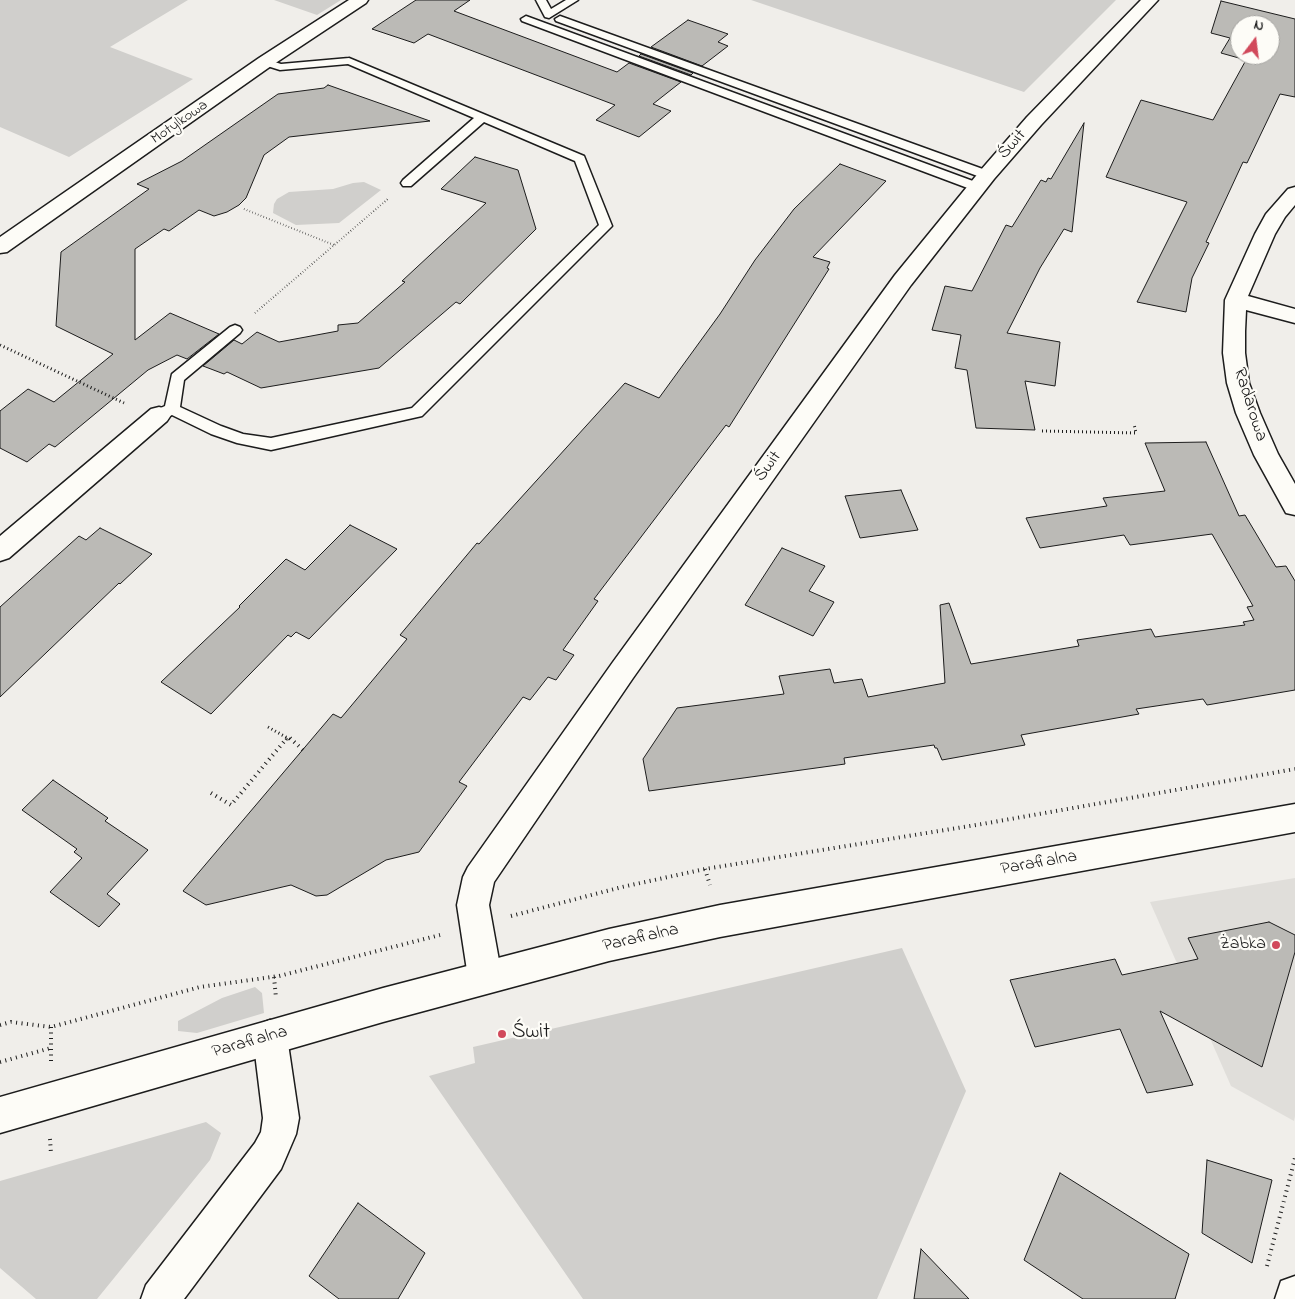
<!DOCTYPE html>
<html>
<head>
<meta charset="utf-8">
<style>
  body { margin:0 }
  #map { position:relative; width:1295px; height:1299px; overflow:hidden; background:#f0eeea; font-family:"Indie Flower",sans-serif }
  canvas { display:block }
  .north { position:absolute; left:1230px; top:15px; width:50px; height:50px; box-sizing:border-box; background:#fdfcf7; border:1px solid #a3a29f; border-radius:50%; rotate:15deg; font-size:14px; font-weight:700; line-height:20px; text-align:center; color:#1c1c1c }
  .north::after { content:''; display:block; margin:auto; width:18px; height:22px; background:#d1495b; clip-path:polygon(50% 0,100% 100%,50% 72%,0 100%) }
</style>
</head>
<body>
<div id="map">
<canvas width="1295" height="1299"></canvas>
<div class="north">N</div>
</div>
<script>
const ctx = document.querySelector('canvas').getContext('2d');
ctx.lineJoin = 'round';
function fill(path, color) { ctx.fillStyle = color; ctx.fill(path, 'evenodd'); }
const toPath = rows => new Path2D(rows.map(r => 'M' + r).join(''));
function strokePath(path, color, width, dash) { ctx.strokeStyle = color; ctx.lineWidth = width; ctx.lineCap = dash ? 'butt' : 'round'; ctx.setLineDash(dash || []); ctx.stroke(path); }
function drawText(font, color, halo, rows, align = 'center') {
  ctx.font = font + ' "Indie Flower",sans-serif'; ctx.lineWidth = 4.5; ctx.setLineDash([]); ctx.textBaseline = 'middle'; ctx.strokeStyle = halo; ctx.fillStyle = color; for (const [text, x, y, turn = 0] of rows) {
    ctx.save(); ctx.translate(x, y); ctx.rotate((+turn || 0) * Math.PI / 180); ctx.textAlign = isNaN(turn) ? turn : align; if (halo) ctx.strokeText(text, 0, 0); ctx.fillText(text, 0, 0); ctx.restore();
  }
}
fill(toPath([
  [1295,878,1295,1116,1294,1121,1231,1086,1150,902]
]), '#e0deda');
fill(toPath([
  [0,0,188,0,110,47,193,79,69,157,0,127],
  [274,0,341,0,317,15],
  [751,0,1116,0,1024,92],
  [364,182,381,190,339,223,296,225,273,213,274,204,277,199,289,192,333,189,353,183],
  [902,948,966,1091,877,1299,583,1299,429,1076,475,1063,473,1047],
  [255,987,262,993,264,1013,197,1033,178,1031,178,1021,222,998],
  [206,1122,221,1133,210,1160,97,1299,36,1299,0,1268,0,1181]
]), '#d0cfcc');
const building = toPath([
  [416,0,470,0,454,11,617,72,629,63,681,82,653,104,671,111,639,137,596,120,615,105,428,34,414,43,372,29,416,0],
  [1221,1,1295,19,1295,97,1280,94,1247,163,1243,162,1206,242,1209,243,1192,278,1186,312,1137,302,1187,202,1106,177,1141,100,1213,120,1246,60,1221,53,1230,38,1211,33,1221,1],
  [1240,25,1270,25,1270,55,1240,55,1240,25],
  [688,20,728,34,718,42,728,46,702,66,651,47,688,20],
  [641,54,693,73,691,75,639,56,641,54],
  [328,85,430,121,289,137,264,155,246,198,239,205,227,212,214,216,199,210,169,231,164,229,135,249,135,340,170,313,219,334,187,359,177,355,148,370,55,447,49,444,27,462,0,448,0,411,28,389,54,402,113,354,56,326,61,252,149,189,137,184,182,161,278,94,324,88,328,85],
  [1084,123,1072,232,1064,229,1040,268,1007,333,1060,342,1055,386,1025,381,1035,430,976,428,967,370,955,368,961,335,932,330,945,286,972,291,1006,225,1012,227,1041,180,1046,182,1048,178,1051,179,1084,123],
  [475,157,518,170,536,229,460,304,456,302,379,368,261,388,227,372,224,374,203,366,234,340,242,344,257,332,279,342,338,331,338,325,358,323,405,282,402,281,486,203,441,189,475,157],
  [840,164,886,181,813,257,830,262,827,268,829,269,729,427,726,425,594,599,598,601,563,650,574,655,556,680,548,677,530,700,523,697,459,782,467,786,419,852,386,860,327,895,316,896,291,885,206,905,183,891,333,714,341,718,407,639,400,635,477,543,479,544,625,383,659,398,720,314,755,260,794,209,840,164],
  [1206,442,1239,516,1245,515,1276,567,1286,566,1295,581,1295,690,1207,705,1203,699,1136,709,1139,714,1021,735,1025,745,942,760,937,748,935,748,934,745,844,758,845,764,649,791,643,759,677,708,784,694,779,676,830,669,834,683,862,679,868,697,945,683,940,605,949,603,971,664,1079,646,1077,640,1151,629,1155,637,1245,625,1243,622,1254,620,1247,607,1253,606,1212,534,1130,545,1124,535,1040,548,1026,518,1107,506,1103,498,1165,491,1145,443,1206,442],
  [901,490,918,530,860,538,845,496,901,490],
  [350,525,397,549,309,639,296,632,291,637,288,635,211,714,161,682,240,607,239,606,286,559,305,570,350,525],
  [100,528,152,554,120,584,119,583,0,697,0,607,79,536,86,540,100,528],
  [782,548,825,566,809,591,834,602,813,636,745,605,782,548],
  [53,780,108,818,105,821,148,850,107,894,120,904,99,927,50,892,82,858,74,852,77,849,22,810,53,780],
  [1269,922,1295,935,1295,952,1262,1067,1160,1011,1193,1085,1147,1093,1120,1029,1035,1047,1010,980,1115,959,1122,975,1198,959,1188,938,1269,922],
  [1207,1160,1272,1180,1252,1263,1202,1233,1207,1160],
  [1060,1173,1189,1254,1175,1299,1083,1299,1024,1260,1060,1173],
  [358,1203,425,1253,398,1299,339,1299,309,1276,358,1203],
  [921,1249,969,1299,914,1299,921,1249]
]);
fill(building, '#bbbab6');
strokePath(building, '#1c1c1c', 1);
const service = toPath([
  [536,0,546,0,551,9,566,0,578,0,549,18,545,17,536,0],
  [526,16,981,184,983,187,977,191,973,190,522,21,521,19,526,16],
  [560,16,991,172,993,175,991,178,983,178,556,21,555,19,560,16],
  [349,58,584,156,612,226,422,416,271,450,237,443,211,434,172,415,159,420,154,419,152,415,154,411,165,406,172,374,230,327,235,325,240,327,242,330,240,333,184,380,180,407,221,426,243,434,271,438,412,408,599,225,575,161,484,122,411,186,403,186,401,183,403,180,474,118,348,64,280,70,261,64,259,62,265,59,281,64,349,58]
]);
const minor = toPath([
  [349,0,368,0,366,3,271,66,7,252,0,253,0,237,259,58,349,0],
  [1141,0,1158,0,1041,125,994,179,911,285,633,678,494,882,489,905,502,977,497,989,485,993,473,989,468,977,457,905,463,877,468,867,613,662,895,275,980,171,1027,117,1141,0],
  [1295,187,1295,205,1285,217,1275,234,1248,296,1295,309,1295,323,1246,310,1245,331,1245,353,1249,383,1260,413,1278,454,1295,484,1295,515,1286,513,1254,455,1236,413,1227,383,1223,353,1225,300,1255,234,1266,214,1288,189,1295,187],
  [159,407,167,409,171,415,167,421,9,558,0,561,0,536,151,409,159,407],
  [270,1020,282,1025,287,1037,299,1118,296,1134,281,1169,184,1299,141,1299,146,1285,255,1143,261,1132,263,1118,253,1037,258,1025,270,1020],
  [1295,1276,1295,1299,1275,1299,1281,1281,1295,1276]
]);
const tertiary = toPath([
  [1295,804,1295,832,720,937,609,961,383,1022,0,1133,0,1097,383,988,609,929,720,905,1295,804]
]);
strokePath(service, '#1c1c1c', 3);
strokePath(minor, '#1c1c1c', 3);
strokePath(tertiary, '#1c1c1c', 3);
strokePath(toPath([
  [244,209,334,245],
  [255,313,389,198]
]), '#1c1c1c', 2, [0.5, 2.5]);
strokePath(toPath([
  [0,345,124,403],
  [1042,431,1136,433,1134,424],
  [268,727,291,740],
  [286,740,288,737]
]), '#1c1c1c', 3, [1, 3]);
strokePath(toPath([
  [290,738,303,750],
  [211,793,231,805,287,738],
  [705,869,710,885],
  [511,916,622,887,705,869,982,824,1295,769],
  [274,977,276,998],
  [0,1025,11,1022,51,1027,200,987,279,976,440,935],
  [51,1027,51,1061],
  [0,1062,51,1048],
  [50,1139,51,1154],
  [1267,1266,1295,1158]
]), '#1c1c1c', 4, [1, 4.5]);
fill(service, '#fdfcf7');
fill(minor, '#fdfcf7');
fill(tertiary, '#fdfcf7');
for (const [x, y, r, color] of [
  [1276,945,5,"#d1495b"],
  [502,1034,5,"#d1495b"]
]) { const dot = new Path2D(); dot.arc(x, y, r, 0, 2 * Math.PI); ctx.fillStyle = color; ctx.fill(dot); strokePath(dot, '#fdfcf7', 2); }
drawText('15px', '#1c1c1c', '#fdfcf7', [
  ["Motylkowa",180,123,-35]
]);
drawText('18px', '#1c1c1c', '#fdfcf7', [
  ["Świt",1013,145,-49],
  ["Radarowa",1249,405,72],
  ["Świt",769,467,-54],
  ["Parafialna",1039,864,-10],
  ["Parafialna",641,939,-13],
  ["Parafialna",250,1043,-16]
]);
drawText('18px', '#1c1c1c', '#fdfcf7', [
  ["Żabka",1266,945]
], 'right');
drawText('21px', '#1c1c1c', '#fdfcf7', [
  ["Świt",512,1034]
], 'left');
</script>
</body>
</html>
